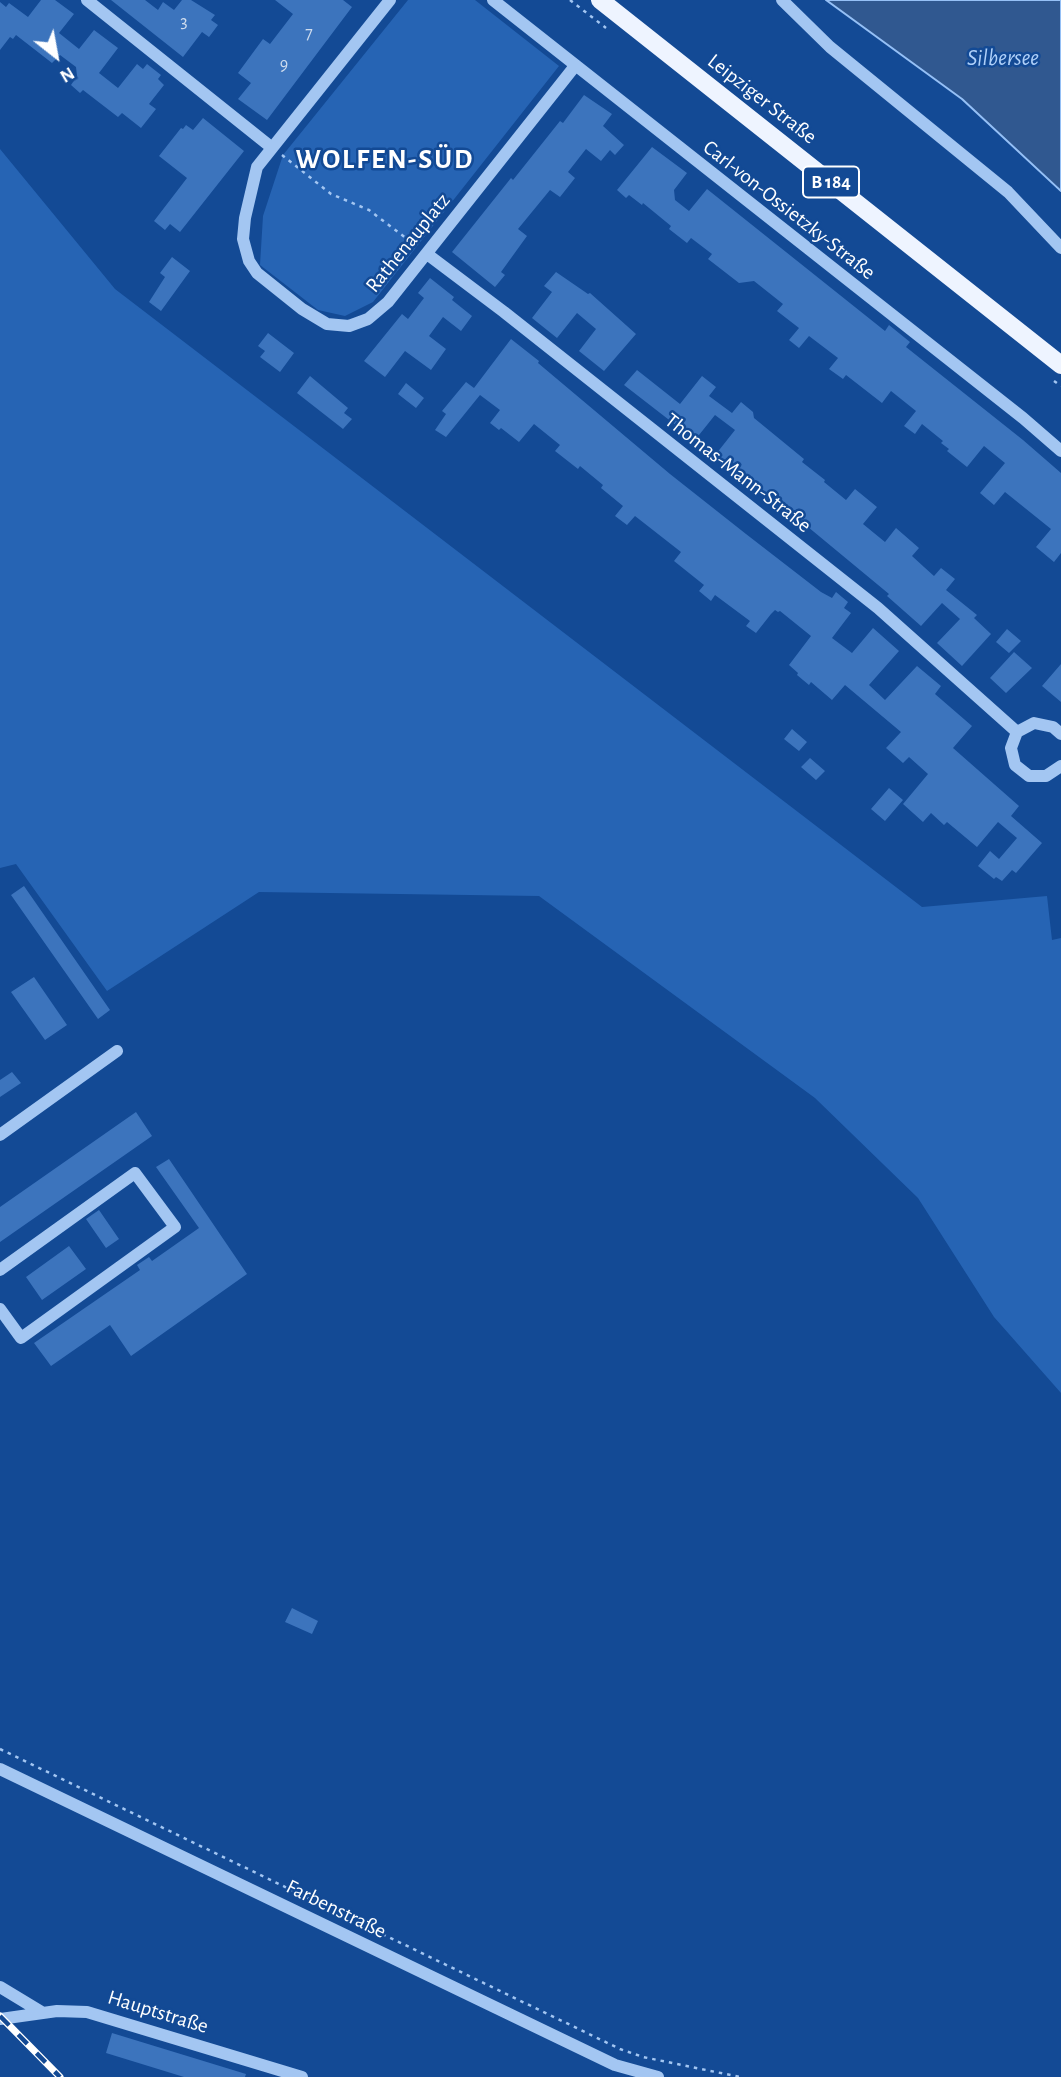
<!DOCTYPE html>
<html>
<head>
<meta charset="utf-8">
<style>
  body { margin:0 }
  #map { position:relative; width:1061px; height:2077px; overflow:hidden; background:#134a95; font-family:"Alegreya Sans",sans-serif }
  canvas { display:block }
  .north { position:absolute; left:21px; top:21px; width:70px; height:70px; -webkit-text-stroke:5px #134a95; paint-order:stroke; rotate:149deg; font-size:19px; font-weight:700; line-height:28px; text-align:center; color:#fff }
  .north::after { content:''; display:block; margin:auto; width:24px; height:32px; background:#fff; clip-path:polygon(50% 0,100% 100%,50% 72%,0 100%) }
</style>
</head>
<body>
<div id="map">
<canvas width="1061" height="2077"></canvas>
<div class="north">N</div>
</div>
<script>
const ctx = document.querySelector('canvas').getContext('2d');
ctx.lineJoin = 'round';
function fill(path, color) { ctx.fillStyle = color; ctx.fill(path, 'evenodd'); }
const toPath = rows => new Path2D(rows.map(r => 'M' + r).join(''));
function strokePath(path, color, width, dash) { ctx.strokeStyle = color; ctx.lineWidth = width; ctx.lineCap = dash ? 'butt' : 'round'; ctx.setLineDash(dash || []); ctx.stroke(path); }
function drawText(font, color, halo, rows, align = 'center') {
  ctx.font = font + ' "Alegreya Sans",sans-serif'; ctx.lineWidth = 5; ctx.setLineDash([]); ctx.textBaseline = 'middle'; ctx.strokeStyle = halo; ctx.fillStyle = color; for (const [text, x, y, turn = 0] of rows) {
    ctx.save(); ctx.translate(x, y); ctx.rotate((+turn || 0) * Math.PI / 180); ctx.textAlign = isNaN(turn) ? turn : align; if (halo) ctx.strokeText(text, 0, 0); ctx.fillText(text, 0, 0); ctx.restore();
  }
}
fill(toPath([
  [408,0,475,0,559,66,373,302,345,316,318,310,260,265,263,216,283,155],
  [0,149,115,289,922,907,1047,896,1052,940,1061,938,1061,1393,994,1317,918,1198,815,1098,539,896,259,892,107,991,16,864,0,868]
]), '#2664b4');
const water = toPath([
  [826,0,1061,0,1061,191,962,99,826,0]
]);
fill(water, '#305890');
strokePath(water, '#95c0f6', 2);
fill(toPath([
  [41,0,55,0,74,14,59,33,79,49,94,30,118,48,99,73,118,88,137,64,143,69,147,64,161,75,158,79,164,85,149,104,156,109,141,128,122,113,118,117,83,90,80,93,71,85,77,76,76,67,60,55,52,63,16,35,13,39,10,37,0,50,0,2,6,7,9,3,28,17],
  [111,0,145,0,158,10,163,2,174,10,182,0,191,0,215,15,211,20,218,25,209,37,202,32,183,57],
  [275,0,343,0,352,7,267,120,238,99,251,83,238,73,263,39,270,44,293,14],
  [584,95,612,114,603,126,624,145,615,155,610,150,601,161,586,149,568,172,575,178,560,197,550,190,518,229,527,236,501,272,505,275,495,287,452,252,511,178,513,180,560,121,563,123],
  [203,118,244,151,180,232,170,224,165,230,154,221,187,178,159,156,181,128,183,129,186,125,193,130],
  [652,147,687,173,674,190,675,200,689,211,707,189,885,331,889,325,910,342,906,347,1023,440,1061,473,1061,553,1054,562,1036,547,1051,529,1005,492,994,505,980,493,1005,463,984,446,967,467,947,451,949,449,941,443,943,441,922,424,915,434,904,426,916,411,891,391,882,403,846,375,843,379,829,369,838,358,809,336,799,348,789,340,799,328,777,311,783,304,754,281,739,283,708,259,712,254,691,238,687,243,669,229,671,226,643,203,642,205,629,195,626,198,617,190],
  [172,257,190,271,161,311,149,302,165,277,160,273],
  [556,272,588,294,590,293,636,334,604,371,579,351,596,329,577,313,557,338,532,318,552,292,544,286],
  [430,278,454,297,452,300,472,316,461,331,443,317,429,336,446,349,431,370,405,351,385,377,364,361,402,314,408,319,424,298,418,293],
  [268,333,294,353,280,372,260,357,265,351,258,346],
  [511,339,539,361,538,363,670,474,746,534,821,592,832,598,836,592,848,602,844,608,851,613,832,638,852,653,873,628,899,651,869,685,885,700,917,666,941,686,935,694,972,726,953,748,1019,806,1011,816,1042,843,1016,873,1012,870,1002,881,996,877,994,879,978,866,990,851,999,859,1017,838,998,822,977,847,947,822,944,825,931,813,923,822,903,804,928,774,909,757,903,763,886,748,901,732,845,685,832,700,811,682,809,685,797,675,798,673,789,665,811,636,780,611,778,612,775,610,771,614,756,633,746,626,750,621,715,595,711,601,699,591,704,585,674,561,681,552,635,516,627,525,615,516,623,506,601,488,603,485,580,466,578,469,555,451,560,445,534,424,519,442,501,428,499,430,490,423,500,410,480,395,446,437,435,430,446,414,442,411,466,382,474,388],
  [637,370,680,404,702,376,716,387,709,396,732,413,741,402,753,412,754,418,804,459,802,462,825,480,824,482,846,500,855,489,877,507,863,524,885,542,896,528,919,548,912,556,924,567,934,576,941,568,955,579,946,590,977,615,974,618,991,634,962,666,937,643,960,619,942,603,921,626,887,596,889,594,802,522,716,454,735,430,715,415,695,440,624,385],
  [310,376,348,408,344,413,352,419,343,429,297,393],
  [406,383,424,398,416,408,398,394],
  [1007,629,1021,641,1009,653,996,642],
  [1014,652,1032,668,1006,693,990,678],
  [1061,664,1061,702,1042,686],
  [792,729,807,742,799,751,784,739],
  [810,758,825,771,816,780,801,767],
  [889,788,903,800,885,821,871,809],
  [24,886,110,1010,98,1019,11,895],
  [34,977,67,1025,45,1040,11,992],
  [12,1072,21,1083,0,1097,0,1080],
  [136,1112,152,1136,0,1242,0,1207],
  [169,1159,247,1274,131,1356,110,1325,51,1366,34,1343,140,1270,137,1265,149,1257,152,1261,199,1228,156,1167],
  [99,1210,119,1239,106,1248,86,1219],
  [69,1246,86,1269,42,1300,26,1277],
  [292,1608,318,1621,312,1634,285,1622],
  [112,2033,246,2074,245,2077,184,2077,106,2053]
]), '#3c74bd');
strokePath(toPath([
  [570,0,606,28],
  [282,155,331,194,369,210,415,245],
  [1054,381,1061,386],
  [0,1749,620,2049,643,2057,740,2077]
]), '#a3c6f2', 2.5, [3.5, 5]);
strokePath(toPath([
  [87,0,271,147],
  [390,0,257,167,245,218,243,239,249,261,257,273,302,309,327,324,349,326,368,319,388,302,575,66],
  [493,0,1023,418,1061,451],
  [782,0,830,47,1008,192,1061,248],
  [427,254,504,312,878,608,1017,732],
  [1061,734,1053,727,1034,723,1017,732,1011,748,1015,765,1029,776,1046,776,1061,766],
  [0,1135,117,1051],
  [0,1270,135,1173,175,1227,21,1338,0,1309],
  [0,1769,615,2065,658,2077],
  [0,1987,43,2013],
  [0,2019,57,2011,87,2012,302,2077]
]), '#a3c6f2', 12);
strokePath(toPath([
  [600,0,1061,365]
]), '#eef4ff', 18);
const rail = toPath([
  [0,2016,60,2077]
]);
strokePath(rail, '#fff', 7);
strokePath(rail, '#134a95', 4.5, [13]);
drawText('18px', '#cedcee', null, [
  ["3",184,22],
  ["7",309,34],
  ["9",284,65]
]);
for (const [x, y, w] of [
  [831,182,56]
]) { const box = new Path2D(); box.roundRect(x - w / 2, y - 15.5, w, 31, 5); ctx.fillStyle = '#134a95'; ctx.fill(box); strokePath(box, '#fff', 2); }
drawText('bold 19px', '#fff', null, [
  ["B 184",831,182]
]);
drawText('21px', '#fff', '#134a95', [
  ["Leipziger Straße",762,99,38],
  ["Carl-von-Ossietzky-Straße",789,210,38],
  ["Rathenauplatz",408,243,-51],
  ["Thomas-Mann-Straße",738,473,38],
  ["Farbenstraße",336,1909,26],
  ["Hauptstraße",158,2012,17]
]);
drawText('italic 23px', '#afd0f9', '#134a95', [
  ["Silbersee",1003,58]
]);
ctx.letterSpacing = '2px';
drawText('bold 28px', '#fff', '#134a95', [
  ["WOLFEN-SÜD",385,160]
]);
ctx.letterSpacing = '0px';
</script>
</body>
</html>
